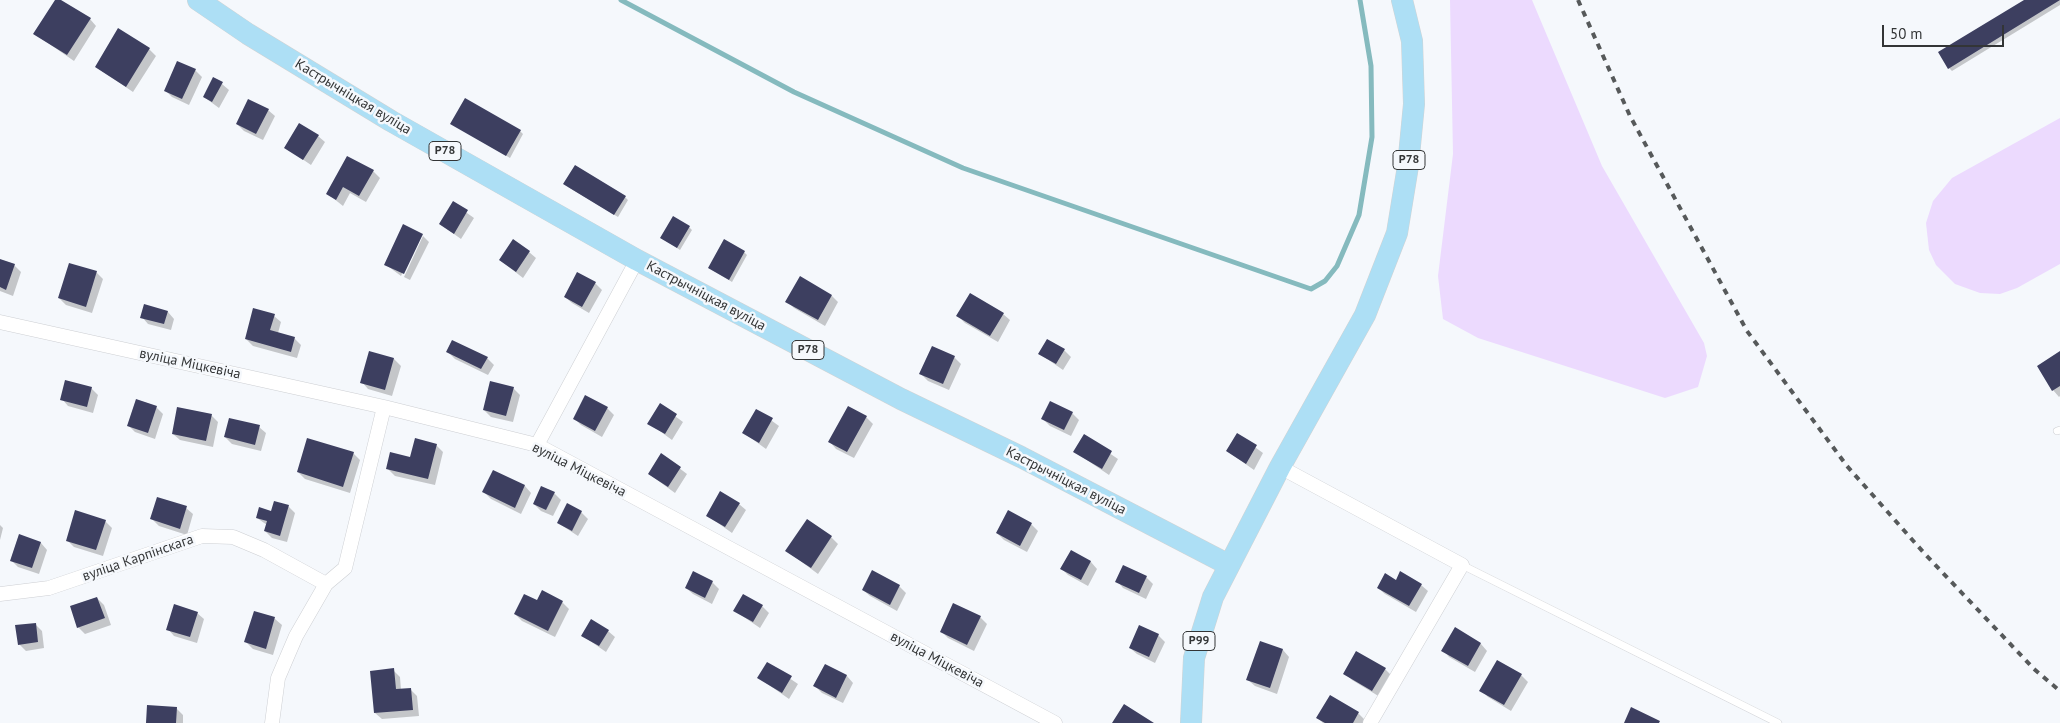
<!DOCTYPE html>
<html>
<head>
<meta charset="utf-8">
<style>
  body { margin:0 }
  #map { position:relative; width:2060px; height:723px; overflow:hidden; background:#f5f8fc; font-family:"PT Sans",sans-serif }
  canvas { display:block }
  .scale { position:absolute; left:1882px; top:25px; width:122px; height:22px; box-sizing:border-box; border:2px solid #333536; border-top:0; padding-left:6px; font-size:15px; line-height:18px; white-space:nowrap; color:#333536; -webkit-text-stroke:4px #f5f8fc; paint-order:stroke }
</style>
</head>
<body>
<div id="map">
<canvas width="2060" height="723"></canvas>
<div class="scale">50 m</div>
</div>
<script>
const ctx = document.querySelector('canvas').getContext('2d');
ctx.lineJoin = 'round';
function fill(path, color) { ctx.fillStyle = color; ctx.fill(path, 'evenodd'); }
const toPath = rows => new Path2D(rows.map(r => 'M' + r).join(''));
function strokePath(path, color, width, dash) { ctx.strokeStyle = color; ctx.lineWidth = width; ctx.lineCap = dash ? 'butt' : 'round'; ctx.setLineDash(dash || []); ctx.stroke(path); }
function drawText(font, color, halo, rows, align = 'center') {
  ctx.font = font + ' "PT Sans",sans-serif'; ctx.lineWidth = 5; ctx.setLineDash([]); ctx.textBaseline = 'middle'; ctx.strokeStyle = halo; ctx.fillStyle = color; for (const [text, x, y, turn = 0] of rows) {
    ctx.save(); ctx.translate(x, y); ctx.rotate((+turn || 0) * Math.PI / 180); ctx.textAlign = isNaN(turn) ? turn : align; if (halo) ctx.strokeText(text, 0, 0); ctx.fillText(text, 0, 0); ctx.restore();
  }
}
fill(toPath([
  [1450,0,1532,0,1602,166,1704,343,1707,356,1698,387,1665,398,1478,338,1443,319,1438,276,1453,154],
  [2060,118,2060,264,2017,288,2000,294,1980,293,1955,284,1936,265,1929,250,1926,223,1933,201,1952,178]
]), '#ecdafe');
fill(toPath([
  [56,0,90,19,96,26,74,61,35,34],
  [2026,0,2060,0,2060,5,1952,71,1949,68],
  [149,49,156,56,133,92,96,67],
  [195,70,202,77,189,105,172,97,165,90],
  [222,84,229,90,219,108,204,97],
  [268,110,275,116,263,140,244,131,237,124],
  [452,124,520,131,523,134,510,158],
  [318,136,325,142,311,165,286,148],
  [373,171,380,178,366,202,350,193,343,206,328,194],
  [568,187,625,197,628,200,618,217],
  [453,203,474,218,461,239,440,224],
  [403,226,423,236,420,236,401,276,385,264],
  [689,227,692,230,680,250,662,238],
  [423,236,429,242,410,280,404,277],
  [529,252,536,258,523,278,500,260],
  [744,252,747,255,732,282,709,268],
  [0,260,14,265,21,272,13,296,0,291],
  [96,272,103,279,92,313,66,305,59,298],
  [595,283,602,290,589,313,572,303,565,297],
  [832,296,838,302,825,326,794,308,787,301],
  [145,306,168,312,174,319,171,330,148,324,142,317],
  [1003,314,1010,320,998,342,965,323,958,316],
  [274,316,281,322,278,333,294,338,301,345,297,358,253,346,246,339],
  [1064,350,1071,357,1063,370,1040,354],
  [370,352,394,359,401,366,392,396,368,389,362,382],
  [448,352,487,358,494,365,488,375,455,359],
  [2060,353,2060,396,2059,397,2053,390],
  [954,357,961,364,949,390,928,381,921,374],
  [91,388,98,395,93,413,68,406,62,399],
  [513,388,520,395,513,422,491,417,484,410],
  [660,405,683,422,672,440,649,423],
  [156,407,163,414,155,439,135,432,128,425],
  [607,408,614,415,602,437,581,425,574,418],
  [757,410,779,426,766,449,744,433],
  [1072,413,1079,420,1071,436,1050,426,1043,419],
  [211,415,218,422,213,447,180,440,173,434],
  [866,417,873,424,854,458,836,449,830,442],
  [259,427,266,433,261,451,232,444,225,437],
  [1237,434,1263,453,1254,470,1227,451],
  [1084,436,1118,459,1109,475,1075,452],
  [436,445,443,452,435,485,395,476,388,469],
  [353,453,360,460,350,493,305,479,298,472],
  [662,455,687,474,675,493,649,474],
  [525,486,531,493,521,514,491,499,484,492],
  [554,493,561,500,553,516,541,511,534,504],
  [739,504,746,510,732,533,708,516],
  [288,506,295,513,287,542,272,538,265,531,267,525,257,518],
  [186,508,193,514,187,535,159,526,152,519],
  [581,512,588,519,578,536,558,523],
  [105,521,112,528,103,556,74,547,67,540],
  [1031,524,1038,531,1027,552,1004,540,997,533],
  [0,525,3,528,0,540],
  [20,536,41,543,47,550,39,574,18,567,11,560],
  [831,537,838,544,818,574,787,551],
  [1071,551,1091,562,1097,569,1088,586,1068,575,1061,568],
  [1146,577,1153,584,1146,599,1123,588,1117,581],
  [1396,581,1421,585,1428,591,1416,612,1385,594,1378,588],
  [712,582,719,589,712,604,693,594,686,588],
  [899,586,906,593,897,611,870,596,863,590],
  [97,598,104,605,111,625,85,634,78,627],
  [537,602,562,602,569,609,555,637,522,621,515,614],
  [762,606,769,613,760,628,735,611],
  [255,612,275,619,282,625,273,655,253,649,246,642],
  [197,613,204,619,197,643,174,636,168,629],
  [980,617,987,624,974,651,948,638,941,631],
  [35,624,42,631,44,648,26,651,19,644],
  [1455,629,1481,644,1487,651,1475,672,1449,657,1443,650],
  [608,631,615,637,606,652,583,636],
  [1158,635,1165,642,1155,663,1137,654,1130,648],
  [1260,643,1283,650,1289,657,1277,694,1255,686,1248,680],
  [767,663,798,684,789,699,759,678],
  [825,666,847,676,853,683,843,703,822,693,815,686],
  [1385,669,1392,676,1380,697,1352,680,1345,673],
  [393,670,400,677,401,690,410,689,417,696,419,716,382,719,375,713],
  [1521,675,1528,682,1511,711,1488,697,1481,690],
  [176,708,183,715,183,723,147,723],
  [1358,713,1365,720,1363,723,1323,723,1318,718]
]), '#0003');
strokePath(toPath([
  [621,0,794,92,963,168,1311,289,1325,281,1337,266,1359,215,1372,137,1371,66,1360,0]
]), '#85babe', 5);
fill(toPath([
  [55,0,61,0,91,18,67,55,33,34],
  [2024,0,2060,0,1948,69,1938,52],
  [118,28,150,48,126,87,95,67],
  [177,61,196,69,182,99,164,91],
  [213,77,223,82,212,102,203,97],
  [465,98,521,130,506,156,450,124],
  [248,99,269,109,256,134,236,124],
  [299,123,319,135,303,160,284,148],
  [347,156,374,170,359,196,343,187,336,200,326,194],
  [575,165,626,196,614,215,563,184],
  [453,201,468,210,454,234,439,224],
  [673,216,690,226,677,248,660,238],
  [403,224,423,234,404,274,384,265],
  [513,239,530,251,516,272,499,260],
  [724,239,745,251,729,280,708,268],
  [0,259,15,264,6,290,0,287],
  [69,263,97,271,86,307,58,298],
  [577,272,596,282,582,307,564,297],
  [800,276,832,295,818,320,785,302],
  [970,293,1004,313,990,336,956,316],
  [144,304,168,311,164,324,140,318],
  [253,308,275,314,270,330,295,337,291,352,245,339],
  [1047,339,1065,349,1056,364,1038,354],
  [452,340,488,357,481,369,446,352],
  [932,346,955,356,943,384,919,374],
  [369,351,394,358,385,390,360,383],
  [2060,351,2060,386,2052,391,2037,366],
  [65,380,92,387,87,407,60,400],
  [490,381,514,387,506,416,483,410],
  [585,395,608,407,595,431,573,419],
  [136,399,157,406,148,433,127,426],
  [1050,401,1073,412,1064,430,1041,419],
  [660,403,677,414,665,434,647,424],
  [848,406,867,416,847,452,828,442],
  [177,407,212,414,206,441,172,434],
  [756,409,773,418,759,443,742,433],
  [229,418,260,425,255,445,224,437],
  [1237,433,1257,445,1246,464,1226,451],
  [1084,434,1112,451,1102,469,1073,452],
  [307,438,354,452,343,487,297,472],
  [415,438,437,444,428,479,386,469,390,452,410,457],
  [661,453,681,467,668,487,648,474],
  [493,470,525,485,515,508,482,492],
  [541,486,555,492,546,510,533,504],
  [720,491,740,503,725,527,706,516],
  [157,497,187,506,180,529,150,519],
  [274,501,289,505,280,536,264,531,267,521,256,518,259,507,271,511],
  [567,503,582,511,572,531,557,523],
  [75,510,106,520,96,550,66,541],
  [1008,510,1032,523,1020,546,996,533],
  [807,519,832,536,811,568,785,551],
  [19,534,41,542,32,568,10,561],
  [1071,550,1091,561,1081,580,1060,569],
  [1123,565,1147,576,1139,593,1115,582],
  [872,570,900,585,890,605,862,590],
  [693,571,713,581,705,598,685,588],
  [1400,571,1422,584,1409,606,1377,588,1385,573,1396,580],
  [542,590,563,601,548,631,514,614,524,594,537,600],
  [743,594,763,605,753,622,733,611],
  [97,597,105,618,77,628,70,606],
  [953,603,981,616,967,645,940,632],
  [174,604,198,612,190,637,166,630],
  [254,611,275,617,266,649,244,642],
  [591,619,609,630,599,646,581,636],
  [36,623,38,642,18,645,15,625],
  [1139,625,1159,634,1149,657,1129,648],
  [1455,627,1481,643,1468,666,1441,651],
  [1260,641,1283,649,1270,688,1246,680],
  [1356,651,1386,668,1372,691,1343,674],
  [1497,660,1522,674,1504,705,1479,691],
  [767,662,792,676,782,693,757,678],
  [825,664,847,675,836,698,813,686],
  [394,668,396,689,411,688,413,710,374,713,370,671],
  [1330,695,1359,712,1353,723,1325,723,1316,718],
  [1124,704,1154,723,1112,723],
  [147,705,177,707,176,723,146,723],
  [1631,707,1660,721,1659,723,1624,723]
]), '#3d3f60');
const service = toPath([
  [2057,431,2060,430],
  [1462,565,1778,723]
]);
const minor = toPath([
  [0,322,384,407,537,445,1055,723],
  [537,445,637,260],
  [1280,467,1462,565,1370,723],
  [0,594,49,588,202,536,233,537,264,550,326,584],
  [272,723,278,678,296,636,326,584,345,568,384,407]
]);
const primary = toPath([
  [198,0,248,34,391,121,637,260,901,399,1021,457,1229,565],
  [1191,723,1194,658,1213,597,1280,467,1365,315,1397,233,1408,166,1414,104,1412,41,1402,0]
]);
strokePath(service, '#cdcfd3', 8);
strokePath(minor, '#cdcfd3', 15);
strokePath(primary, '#d2d3d3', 22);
strokePath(service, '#fff', 7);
strokePath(minor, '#fff', 14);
strokePath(primary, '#addff5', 21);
strokePath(toPath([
  [1578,0,1630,116,1747,331,1847,466,1924,553,2034,669,2060,691]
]), '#56595a', 4, [6, 6]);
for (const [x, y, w] of [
  [445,151,32],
  [1409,160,32],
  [808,350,32],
  [1199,641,32]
]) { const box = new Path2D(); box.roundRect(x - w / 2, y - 9.5, w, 19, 4); ctx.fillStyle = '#f5f8fc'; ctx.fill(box); strokePath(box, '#333536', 1); }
drawText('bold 12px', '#333536', null, [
  ["Р78",445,151],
  ["Р78",1409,160],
  ["Р78",808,350],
  ["Р99",1199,641]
]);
drawText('14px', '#333536', '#f5f8fc', [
  ["Кастрычніцкая вуліца",353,97,31],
  ["Кастрычніцкая вуліца",706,296,28],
  ["вуліца Міцкевіча",190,364,12],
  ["вуліца Міцкевіча",579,470,27],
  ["Кастрычніцкая вуліца",1066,481,27],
  ["вуліца Карпінскага",138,558,-19],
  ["вуліца Міцкевіча",937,660,28]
]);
</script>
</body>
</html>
